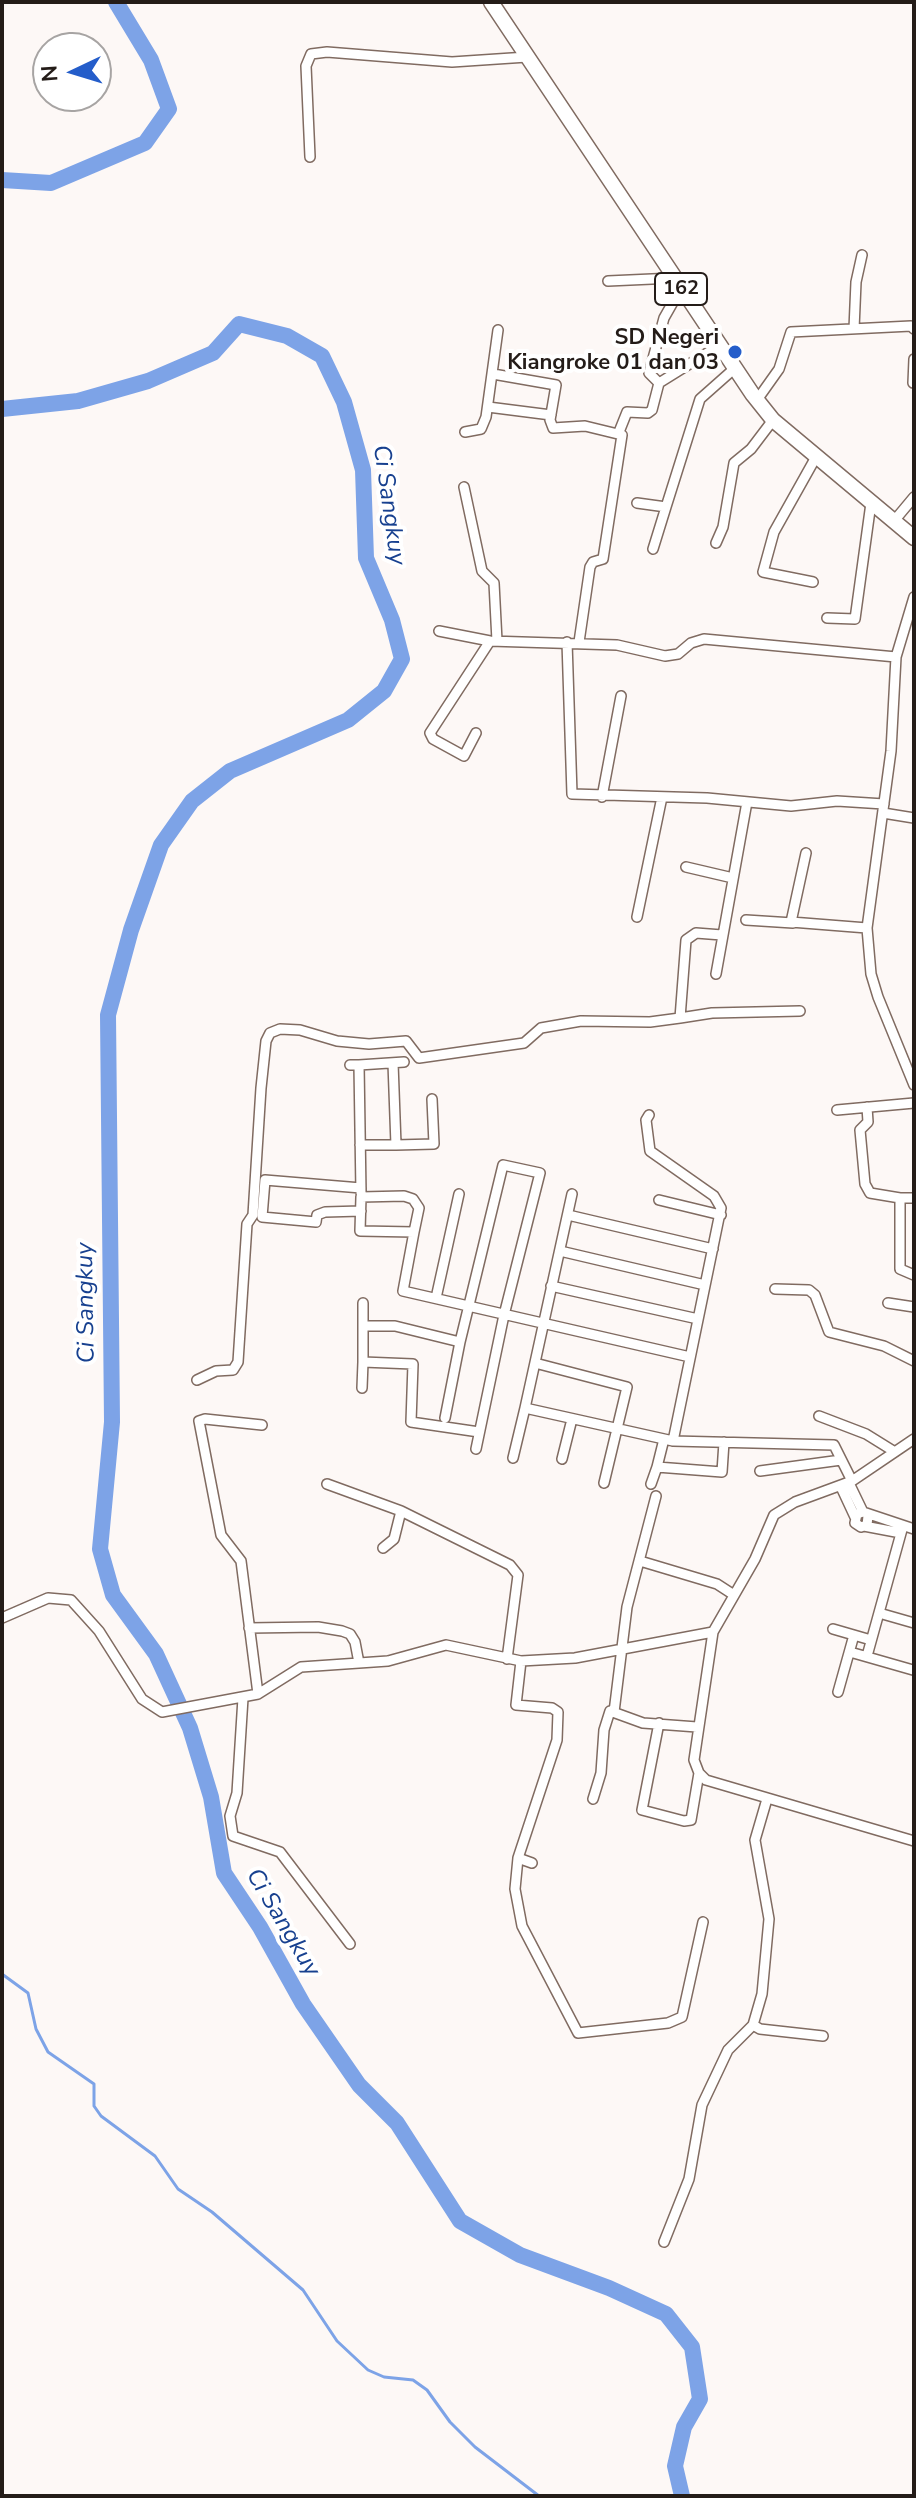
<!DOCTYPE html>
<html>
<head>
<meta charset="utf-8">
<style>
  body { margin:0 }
  #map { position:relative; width:916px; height:2498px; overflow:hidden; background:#fdf8f6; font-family:"Nunito Sans",sans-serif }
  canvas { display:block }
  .frame { position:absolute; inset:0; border:4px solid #241c18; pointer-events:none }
  .north { position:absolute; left:32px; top:32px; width:80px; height:80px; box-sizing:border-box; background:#fff; border:2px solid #a7a4a3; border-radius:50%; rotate:266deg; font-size:22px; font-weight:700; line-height:32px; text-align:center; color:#241c18 }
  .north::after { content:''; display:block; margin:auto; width:28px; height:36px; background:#245dca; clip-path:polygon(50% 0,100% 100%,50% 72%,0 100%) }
</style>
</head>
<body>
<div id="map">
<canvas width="916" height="2498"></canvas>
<div class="frame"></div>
<div class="north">N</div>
</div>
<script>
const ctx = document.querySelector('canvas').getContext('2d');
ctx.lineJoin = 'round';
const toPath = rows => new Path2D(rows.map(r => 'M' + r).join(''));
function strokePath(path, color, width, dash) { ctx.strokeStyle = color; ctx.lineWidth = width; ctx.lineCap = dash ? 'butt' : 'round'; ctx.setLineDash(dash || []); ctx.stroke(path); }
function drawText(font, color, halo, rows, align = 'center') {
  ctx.font = font + ' "Nunito Sans",sans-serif'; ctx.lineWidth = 8; ctx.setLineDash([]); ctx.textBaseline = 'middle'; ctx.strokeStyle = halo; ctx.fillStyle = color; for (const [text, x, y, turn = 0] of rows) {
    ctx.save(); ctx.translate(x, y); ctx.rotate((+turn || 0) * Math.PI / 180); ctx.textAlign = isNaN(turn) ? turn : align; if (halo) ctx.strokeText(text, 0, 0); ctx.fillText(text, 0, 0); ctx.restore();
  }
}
strokePath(toPath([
  [2,1974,28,1993,36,2029,48,2052,94,2084,94,2106,101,2116,155,2156,178,2189,212,2212,303,2290,337,2341,368,2370,384,2377,413,2380,427,2390,450,2422,475,2447,539,2496]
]), '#7da3e7', 3);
strokePath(toPath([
  [2,180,51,183,145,143,169,109,151,60,116,2],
  [2,409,78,401,148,381,213,353,239,324,287,336,322,356,344,402,363,470,366,558,392,620,402,659,384,691,348,720,230,771,192,801,161,845,131,930,108,1015,112,1422,100,1549,113,1595,156,1654,190,1728,211,1797,224,1873,260,1927,303,2004,359,2085,397,2123,460,2221,520,2255,609,2288,666,2314,692,2347,700,2399,684,2427,675,2466,682,2496]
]), '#7da3e7', 16);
const street = toPath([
  [310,157,306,66,311,54,327,52,452,62,527,57],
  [608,281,674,278],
  [854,329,856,282,862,255],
  [493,374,556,385,550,420,553,428,585,426,622,435,603,559,593,562,590,567,579,642],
  [659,383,720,345],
  [913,383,914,359],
  [757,400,779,369,791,332,911,326,914,329],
  [488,407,551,415],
  [465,432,481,429,486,417,498,330],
  [619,432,627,412,648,413,652,410,659,383,649,373,664,318,681,288],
  [464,487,482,571,494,583,497,641],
  [637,503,666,507,700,399,735,368],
  [894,521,914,497],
  [716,543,723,527,734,463,751,449,773,420],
  [653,549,666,507],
  [813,582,763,572,774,532,816,457],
  [914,597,896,657,891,751,867,928,871,974,878,997,914,1085],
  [827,618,855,619,871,503],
  [439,631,490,641,617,645,665,656,678,654,691,643,704,639,896,657],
  [567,642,572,794,707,798,791,806,837,801,884,804],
  [476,733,464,756,433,739,430,733,490,641],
  [602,797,621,696],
  [883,813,914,818],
  [806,853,791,922,867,928],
  [686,867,733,878],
  [637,917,662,797],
  [746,920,793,923],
  [716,974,747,802],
  [680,1018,712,1013,800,1011],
  [350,1065,359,1065,361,1193],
  [359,1065,404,1062],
  [867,1107,868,1122,860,1130,865,1184,870,1193,900,1198,900,1269,914,1275],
  [837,1110,914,1103],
  [649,1115,646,1120,650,1151,714,1196,721,1208,673,1441,834,1445,852,1481],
  [360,1145,396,1145,393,1063],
  [396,1145,434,1144,432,1099],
  [900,1198,914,1198],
  [659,1200,721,1215],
  [361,1211,325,1212,317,1215,316,1222,262,1217,265,1180,361,1188],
  [568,1215,713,1249],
  [414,1232,360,1231,361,1197,404,1196,413,1199,419,1208,414,1232,403,1291,690,1357],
  [560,1251,705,1285],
  [551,1286,698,1319],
  [775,1289,809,1290,815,1295,829,1332,884,1346,914,1361],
  [436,1298,459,1194],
  [888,1303,914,1307],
  [363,1326,395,1326,460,1342,503,1165,540,1173,504,1315,476,1449],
  [363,1362,363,1303],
  [535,1363,627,1387,604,1483],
  [197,1380,216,1371,233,1370,238,1362,247,1224,253,1215,261,1088,266,1041,270,1033,280,1029,300,1030,337,1041,369,1044,406,1041,419,1058,524,1043,541,1028,581,1021,650,1022,680,1018,686,940,696,933,722,935],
  [362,1388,363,1362,413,1364,411,1422,479,1432],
  [525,1408,572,1194],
  [819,1416,866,1434,895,1452],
  [445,1418,460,1342],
  [914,1439,852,1481,795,1502,774,1515,755,1559,713,1632,694,1760,699,1773,706,1780,914,1841],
  [513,1458,525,1408,673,1441],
  [562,1459,572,1419],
  [657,1467,664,1439],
  [760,1471,841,1460],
  [849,1483,863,1512],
  [327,1484,401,1511],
  [651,1484,657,1467,722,1472,724,1442],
  [841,1487,855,1517],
  [868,1516,867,1525,861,1527,855,1523,857,1514,863,1512,914,1529],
  [864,1526,901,1533],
  [383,1548,394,1539,401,1511,510,1565,518,1575,507,1659],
  [640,1561,717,1584,734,1595],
  [879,1613,914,1623],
  [2,1618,48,1598,71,1600,99,1631,142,1699,162,1712,258,1694,301,1667,388,1661,446,1645,521,1661,575,1658,713,1632],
  [249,1628,318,1627,342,1631,350,1634,355,1642,359,1663],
  [833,1629,871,1640],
  [850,1652,913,1670],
  [867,1656,903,1526],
  [521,1661,516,1705,552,1708,558,1712,557,1740,518,1858,532,1863],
  [838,1692,854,1635],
  [258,1694,241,1561,221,1535,199,1421,205,1419,262,1425],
  [243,1698,237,1793,230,1816,233,1836,280,1852,350,1944],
  [614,1712,627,1607,656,1496],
  [659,1723,642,1810,684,1821,691,1820,699,1773],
  [593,1799,601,1773,604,1730,610,1711,643,1723,697,1727],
  [518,1858,515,1889,522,1926,578,2033,668,2023,682,2017,703,1922],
  [753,2025,760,2029,823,2036],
  [664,2242,689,2179,702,2105,728,2050,753,2025,762,1994,769,1919,755,1840,767,1799]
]);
const primary = toPath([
  [491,2,753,395,773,420,914,538]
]);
strokePath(street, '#806b61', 12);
strokePath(primary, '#806b61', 17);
strokePath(street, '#fff', 9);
strokePath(primary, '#fff', 14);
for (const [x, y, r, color] of [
  [735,352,8,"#245dca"]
]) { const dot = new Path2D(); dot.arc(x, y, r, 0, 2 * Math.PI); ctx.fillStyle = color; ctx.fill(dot); strokePath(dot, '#fff', 3); }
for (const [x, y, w] of [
  [681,289,52]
]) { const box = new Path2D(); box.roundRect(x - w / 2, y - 16, w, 32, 6); ctx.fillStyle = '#fff'; ctx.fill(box); strokePath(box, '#241c18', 2); }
drawText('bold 20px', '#241c18', null, [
  ["162",681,289]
]);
drawText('bold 22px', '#241c18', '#fff', [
  ["SD Negeri",719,339],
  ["Kiangroke 01 dan 03",719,364]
], 'right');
drawText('italic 24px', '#17408f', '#fff', [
  ["Ci Sangkuy",388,505,82],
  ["Ci Sangkuy",87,1303,-91],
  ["Ci Sangkuy",282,1923,59]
]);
</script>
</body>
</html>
